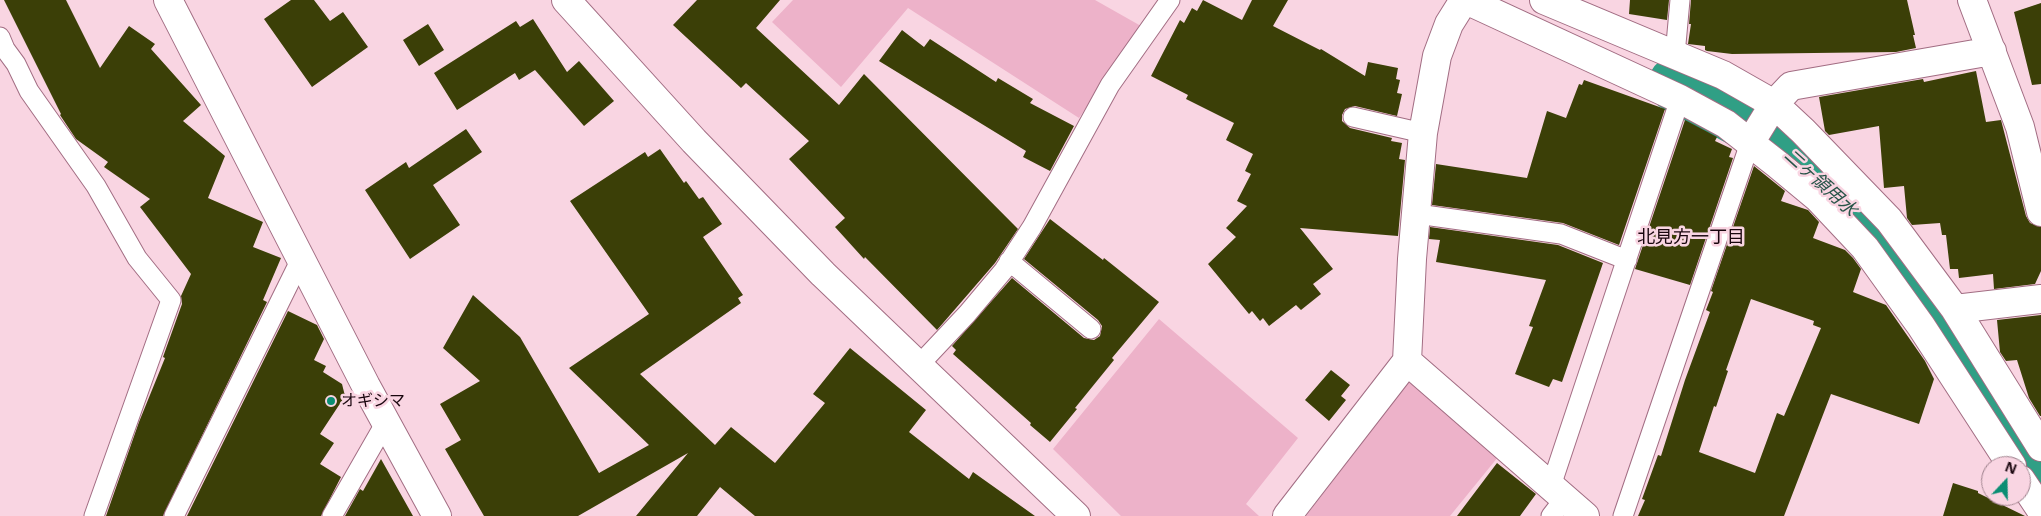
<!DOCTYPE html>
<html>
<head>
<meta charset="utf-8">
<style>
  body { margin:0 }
  #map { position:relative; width:2041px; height:516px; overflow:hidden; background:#f9d5e2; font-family:"Open Sans",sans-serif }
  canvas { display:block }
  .north { position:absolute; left:1981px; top:456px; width:50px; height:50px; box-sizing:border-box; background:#f9d5e2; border:1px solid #9f828d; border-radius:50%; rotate:21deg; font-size:14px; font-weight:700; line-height:20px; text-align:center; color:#19060e }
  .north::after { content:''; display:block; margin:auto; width:18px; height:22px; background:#0b8e74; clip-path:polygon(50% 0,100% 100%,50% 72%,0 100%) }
</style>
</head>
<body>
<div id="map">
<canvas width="2041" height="516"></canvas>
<div class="north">N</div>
</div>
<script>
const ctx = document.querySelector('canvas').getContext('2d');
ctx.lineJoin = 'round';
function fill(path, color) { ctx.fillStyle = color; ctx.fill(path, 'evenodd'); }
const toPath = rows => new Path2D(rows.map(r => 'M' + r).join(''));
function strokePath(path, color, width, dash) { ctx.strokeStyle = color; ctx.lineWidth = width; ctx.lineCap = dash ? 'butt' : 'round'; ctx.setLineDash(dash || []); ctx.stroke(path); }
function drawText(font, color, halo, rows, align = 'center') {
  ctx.font = font + ' "Open Sans","Noto Sans JP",sans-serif'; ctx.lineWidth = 5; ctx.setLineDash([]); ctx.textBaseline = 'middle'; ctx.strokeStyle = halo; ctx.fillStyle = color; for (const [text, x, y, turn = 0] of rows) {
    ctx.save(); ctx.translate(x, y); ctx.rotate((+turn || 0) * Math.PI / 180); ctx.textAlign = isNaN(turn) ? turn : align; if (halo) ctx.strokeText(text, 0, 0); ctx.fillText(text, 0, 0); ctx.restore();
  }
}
fill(toPath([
  [793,0,1095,0,1141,26,1079,118,908,8,841,87,772,22],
  [1159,319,1298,438,1246,504,1259,516,1121,516,1053,449],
  [1410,380,1498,457,1450,516,1306,516]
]), '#edb2c9');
strokePath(toPath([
  [1676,84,1748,123,1802,162,1852,210,1892,256,1932,313,2041,486]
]), '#309f85', 56);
fill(toPath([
  [4,0,66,0,100,68,129,26,155,44,151,49,201,105,183,121,225,156,208,198,263,222,253,247,281,258,263,300,267,302,163,516,106,516,139,422,165,358,163,357,182,304,181,296,191,274,140,207,150,199,104,167,108,162,76,139,60,115,61,114],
  [291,0,314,0,330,21,343,12,368,47,312,87,264,19],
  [697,0,780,0,756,28,839,105,864,74,1018,229,995,263,937,330,865,257,864,259,835,227,845,218,789,159,809,141,746,83,741,88,673,25],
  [1203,0,1242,20,1252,0,1288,0,1273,26,1320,50,1321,49,1365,76,1368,62,1398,68,1396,79,1400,80,1397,93,1402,94,1397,116,1355,106,1345,109,1342,115,1342,121,1350,128,1392,138,1391,141,1402,143,1399,159,1405,160,1398,236,1300,228,1333,269,1313,284,1321,294,1301,310,1296,305,1269,326,1263,318,1260,321,1252,311,1249,314,1208,264,1236,237,1226,228,1247,206,1237,201,1251,174,1245,171,1253,154,1226,140,1234,123,1186,99,1188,95,1151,76,1180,20,1184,23,1192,8,1197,11],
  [1630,0,1669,0,1667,20,1629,14],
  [1691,0,1907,0,1915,35,1913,35,1916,48,1896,52,1732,54,1707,51,1705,50,1705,46,1688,44,1691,24,1689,24],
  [2041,3,2041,84,2032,85,2014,12],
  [533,19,567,72,579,61,614,101,584,126,535,70,519,80,515,73,457,110,434,73,516,21,520,27],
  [428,24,444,50,419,66,403,40],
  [902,30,924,47,930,39,996,82,998,78,1033,99,1030,103,1074,126,1050,171,1023,157,1026,151,879,61],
  [1976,71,1986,122,2001,120,2026,216,2030,223,2041,227,2041,271,2035,284,1994,289,1993,274,1959,278,1958,269,1950,269,1946,235,1942,235,1940,223,1912,225,1907,218,1904,186,1884,188,1879,126,1829,135,1825,131,1819,97,1923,79,1924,82],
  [1584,80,1665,109,1619,245,1563,223,1432,205,1436,164,1527,178,1547,111,1566,118,1579,84,1582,85],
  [1685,120,1717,137,1715,141,1732,149,1729,157,1733,158,1690,285,1635,269],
  [466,129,482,152,433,185,460,225,410,259,365,190,406,162,409,168],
  [660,149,684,183,686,181,699,199,703,197,722,224,703,237,743,295,738,298,741,303,640,374,715,445,731,427,775,463,825,403,813,394,850,348,926,410,909,432,969,479,973,472,1035,516,755,516,720,487,697,516,636,516,688,453,578,516,484,516,445,449,461,440,440,404,480,381,443,348,473,295,520,337,599,473,649,445,569,368,649,314,570,201,645,152,648,157],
  [1754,166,1785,191,1781,201,1808,210,1819,222,1813,238,1845,250,1853,258,1861,269,1853,292,1886,305,1925,361,1934,379,1919,424,1831,394,1784,516,1638,516,1645,500,1642,499,1658,455,1661,456,1685,380,1710,312,1706,310,1713,292,1711,291],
  [1751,299,1814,321,1813,325,1821,328,1784,416,1777,413,1755,473,1699,452,1714,406,1716,407,1728,371,1726,370],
  [1050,219,1103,260,1104,258,1159,302,1112,358,1114,360,1075,408,1077,409,1050,442,1030,425,1031,423,953,354,956,350,952,346,1012,278,1084,338,1094,340,1100,336,1102,326,1098,320,1024,259],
  [1430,227,1558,245,1603,263,1562,382,1553,379,1549,387,1515,374,1533,327,1529,326,1546,280,1436,262,1440,240,1429,239],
  [288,311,317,325,324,339,314,360,326,366,323,372,342,384,345,396,320,434,334,443,320,464,341,477,321,516,187,516],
  [2041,315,2041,416,2040,416,2029,398,2017,360,2006,361,2000,352,1997,320],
  [1331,370,1350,385,1341,396,1346,400,1329,421,1305,400],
  [381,459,413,516,345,516,360,489,363,491],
  [1497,463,1536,494,1520,516,1457,516],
  [1953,483,1978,491,1978,493,2025,516,1943,516]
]), '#3b3f07');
const service = toPath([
  [0,37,5,49,16,64,29,91,96,186,137,258,171,300,94,516],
  [1675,55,1680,0],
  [1353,117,1423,133],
  [1417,214,1561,234,1627,260],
  [1009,261,1091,329],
  [919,365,967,314,1004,270,1032,227,1110,85,1170,0],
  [1551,486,1680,99],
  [174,516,301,259],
  [332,516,386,422],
  [1551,516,1565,498],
  [1623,516,1750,143]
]);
const minor = toPath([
  [168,0,366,386,437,516],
  [566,0,694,141,823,274,1076,516],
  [1466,0,1680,99,1726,124,1777,164,1818,198,1865,248,1921,326,2012,466],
  [1544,0,1723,75,1774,104,1803,131,1889,220,1955,309,2041,447],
  [1972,0,2020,127,2041,212],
  [1750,143,1774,104,1791,86,1992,51],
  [1955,309,2041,299],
  [1407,361,1585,516],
  [2021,480,2041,510],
  [1287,516,1407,361,1412,259,1423,133,1437,56,1449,24,1464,0]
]);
strokePath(service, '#a26d83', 21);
strokePath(minor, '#a26d83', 30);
strokePath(service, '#fff', 19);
strokePath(minor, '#fff', 28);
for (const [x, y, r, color] of [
  [331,401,5,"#0b8e74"]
]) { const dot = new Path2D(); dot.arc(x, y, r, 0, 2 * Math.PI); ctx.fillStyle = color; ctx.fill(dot); strokePath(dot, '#f9d5e2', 2); }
drawText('16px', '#19060e', '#f9d5e2', [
  ["オギシマ",341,401]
], 'left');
drawText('italic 18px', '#275448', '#f9d5e2', [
  ["二ヶ領用水",1820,183,42]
]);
drawText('18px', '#19060e', '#f9d5e2', [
  ["北見方一丁目",1691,238]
]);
</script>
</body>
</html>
